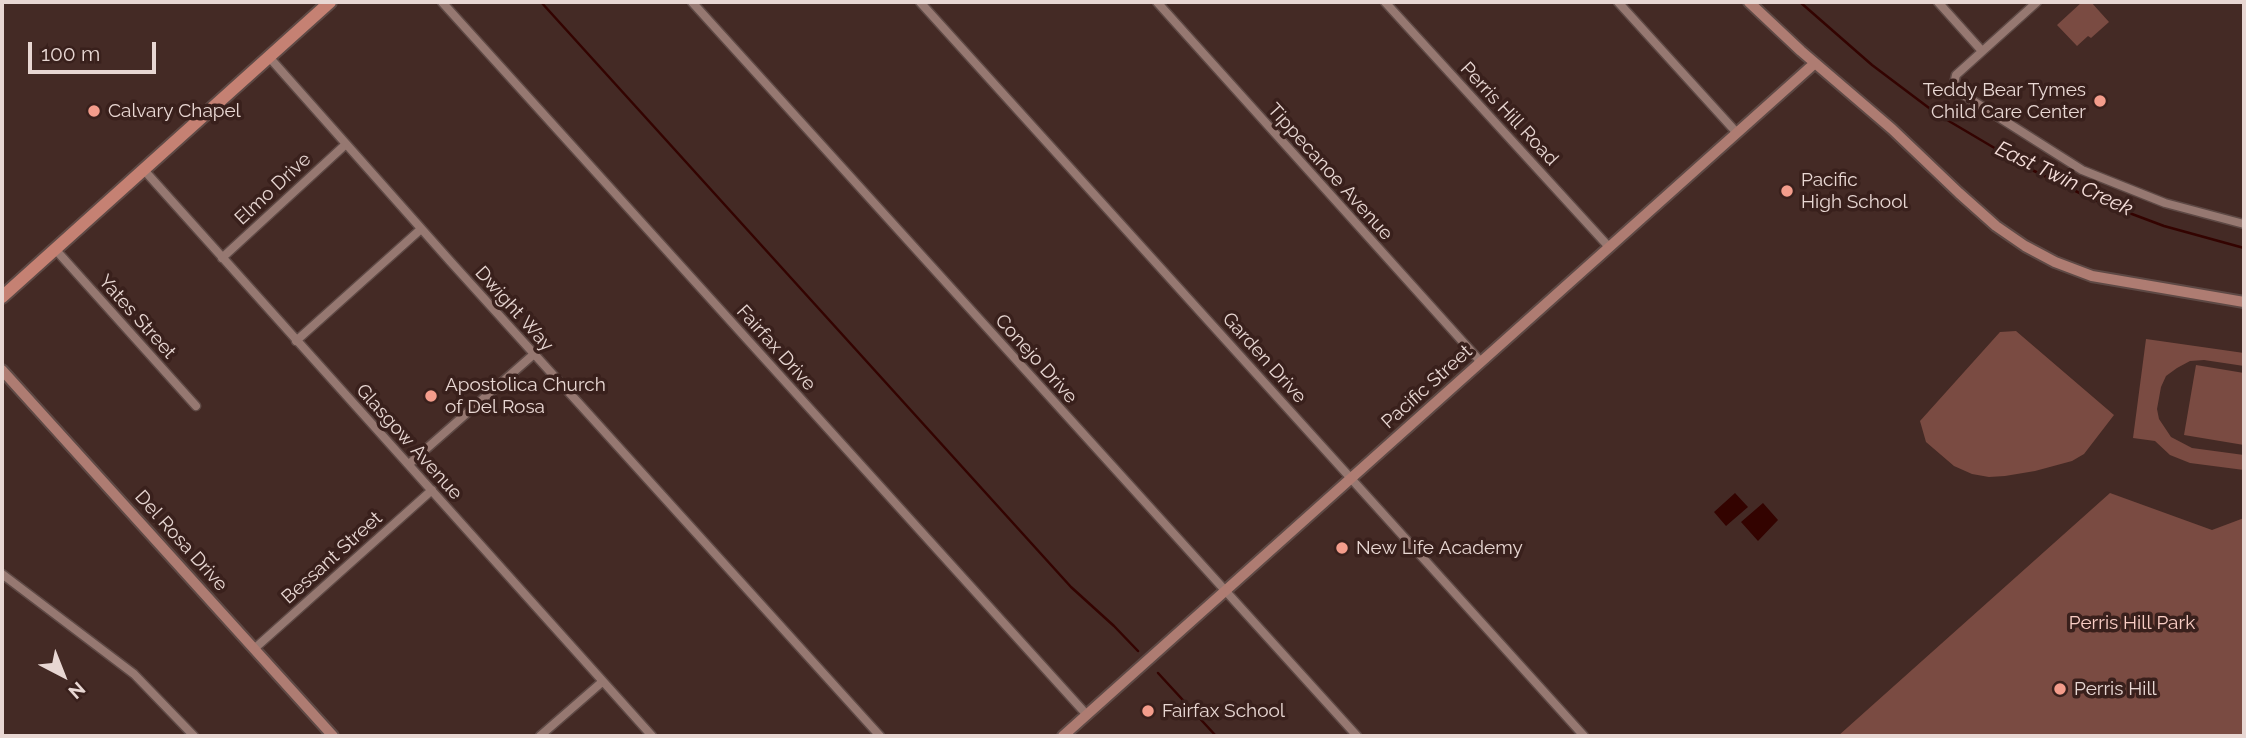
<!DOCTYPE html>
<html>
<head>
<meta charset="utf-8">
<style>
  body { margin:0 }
  #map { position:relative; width:2246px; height:738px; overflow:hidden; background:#442a25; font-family:Raleway,sans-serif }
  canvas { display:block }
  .frame { position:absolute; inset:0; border:4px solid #e8d7d3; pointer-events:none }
  .north { position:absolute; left:28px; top:640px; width:70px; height:70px; -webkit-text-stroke:5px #39201c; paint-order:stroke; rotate:138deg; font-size:19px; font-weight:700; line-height:28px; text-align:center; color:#e8d7d3 }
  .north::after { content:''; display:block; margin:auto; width:24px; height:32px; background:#e8d7d3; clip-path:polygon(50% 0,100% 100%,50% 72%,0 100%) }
  .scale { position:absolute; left:28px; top:42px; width:128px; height:32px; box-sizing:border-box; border:4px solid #e8d7d3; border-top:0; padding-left:9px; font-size:21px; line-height:24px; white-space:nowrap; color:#e8d7d3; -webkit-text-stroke:5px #39201c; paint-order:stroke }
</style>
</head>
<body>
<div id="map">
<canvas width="2246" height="738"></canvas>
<div class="frame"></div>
<div class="north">N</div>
<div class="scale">100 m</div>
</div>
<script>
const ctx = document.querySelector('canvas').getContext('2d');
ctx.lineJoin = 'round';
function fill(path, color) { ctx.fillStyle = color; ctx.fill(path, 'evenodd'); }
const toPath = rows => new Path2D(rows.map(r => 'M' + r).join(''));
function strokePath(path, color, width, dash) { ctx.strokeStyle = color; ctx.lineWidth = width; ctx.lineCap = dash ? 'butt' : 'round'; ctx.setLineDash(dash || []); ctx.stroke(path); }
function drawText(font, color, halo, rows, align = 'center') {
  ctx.font = font + ' Raleway,sans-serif'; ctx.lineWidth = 7; ctx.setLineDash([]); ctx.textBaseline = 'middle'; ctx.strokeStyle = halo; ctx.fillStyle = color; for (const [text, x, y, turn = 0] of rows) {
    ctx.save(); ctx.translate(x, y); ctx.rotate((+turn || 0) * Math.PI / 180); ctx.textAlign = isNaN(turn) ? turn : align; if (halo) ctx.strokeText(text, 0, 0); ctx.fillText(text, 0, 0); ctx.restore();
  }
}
fill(toPath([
  [2082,2,2091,2,2109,22,2091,38,2088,36,2077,46,2057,25],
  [2016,331,2114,415,2084,454,2072,461,2035,471,2005,476,1989,477,1972,474,1954,466,1926,442,1920,421,2000,332],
  [2146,339,2244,353,2244,366,2204,360,2190,361,2177,368,2166,376,2161,387,2157,409,2159,419,2171,437,2192,448,2244,455,2244,470,2190,463,2170,455,2155,441,2133,438],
  [2196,365,2244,373,2244,445,2184,435],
  [2110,493,2212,530,2244,518,2244,736,1838,736]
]), '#7a4b42');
fill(toPath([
  [1735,493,1748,507,1726,526,1714,512],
  [1763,503,1778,520,1758,541,1741,522]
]), '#330300');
strokePath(toPath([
  [541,2,1071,587,1114,626,1138,651],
  [1800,2,1872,65,1937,114,2030,169,2092,199,2164,226,2244,248],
  [1158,673,1216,736]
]), '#330300', 2.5);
const street = toPath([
  [442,2,1087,715],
  [692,2,1357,736],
  [920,2,1584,736],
  [1157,2,1481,362],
  [1385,2,1609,247],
  [1618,2,1737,133],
  [1938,2,1982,51],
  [2037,2,1956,75,1954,84,1959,92,2082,170,2165,203,2244,224],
  [269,57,450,261,880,736],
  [144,170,652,736],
  [55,249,196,406],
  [222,258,346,144],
  [296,341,421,229],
  [409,464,534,354],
  [2,574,134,674,194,736],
  [254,649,432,490],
  [540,736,602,682]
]);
const secondary = toPath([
  [1749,2,1801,51,1892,129,1959,193,1996,226,2025,246,2055,262,2092,276,2244,302],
  [2,370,333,736],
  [1063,736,1815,63]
]);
const primary = toPath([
  [2,297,330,2]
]);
strokePath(street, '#5e4945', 11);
strokePath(secondary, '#5e4945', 14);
strokePath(primary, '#5e4945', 16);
strokePath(street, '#967871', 8);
strokePath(secondary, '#ae7c72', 10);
strokePath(primary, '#c58173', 12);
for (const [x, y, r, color] of [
  [2100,101,7,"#f49d8c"],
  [94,111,7,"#f49d8c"],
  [1787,191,7,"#f49d8c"],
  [431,396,7,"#f49d8c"],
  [1342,548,7,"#f49d8c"],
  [2060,689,7,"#f49d8c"],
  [1148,711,7,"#f49d8c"]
]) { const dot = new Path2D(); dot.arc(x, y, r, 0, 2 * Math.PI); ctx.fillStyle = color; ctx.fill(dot); strokePath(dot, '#39201c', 2.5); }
drawText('19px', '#e8d7d3', '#39201c', [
  ["Teddy Bear Tymes",2086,90,"right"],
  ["Child Care Center",2086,112,"right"],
  ["Calvary Chapel",108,111],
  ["Pacific",1801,180],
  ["High School",1801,202],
  ["Apostolica Church",445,385],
  ["of Del Rosa",445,407],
  ["New Life Academy",1356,548],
  ["Perris Hill",2074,689],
  ["Fairfax School",1162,711]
], 'left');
drawText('19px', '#e8d7d3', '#39201c', [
  ["Perris Hill Road",1509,114,47],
  ["Tippecanoe Avenue",1330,172,48],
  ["Elmo Drive",273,189,-43],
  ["Dwight Way",514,309,48],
  ["Yates Street",137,317,48],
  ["Fairfax Drive",776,348,48],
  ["Garden Drive",1264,358,48],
  ["Conejo Drive",1036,359,48],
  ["Pacific Street",1427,387,-42],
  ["Glasgow Avenue",409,442,48],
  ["Del Rosa Drive",181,541,48],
  ["Bessant Street",332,558,-42]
]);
drawText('19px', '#f9cdc4', '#39201c', [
  ["Perris Hill Park",2132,623]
]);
drawText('italic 21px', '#f5deda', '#39201c', [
  ["East Twin Creek",2064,179,25]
]);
</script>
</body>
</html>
